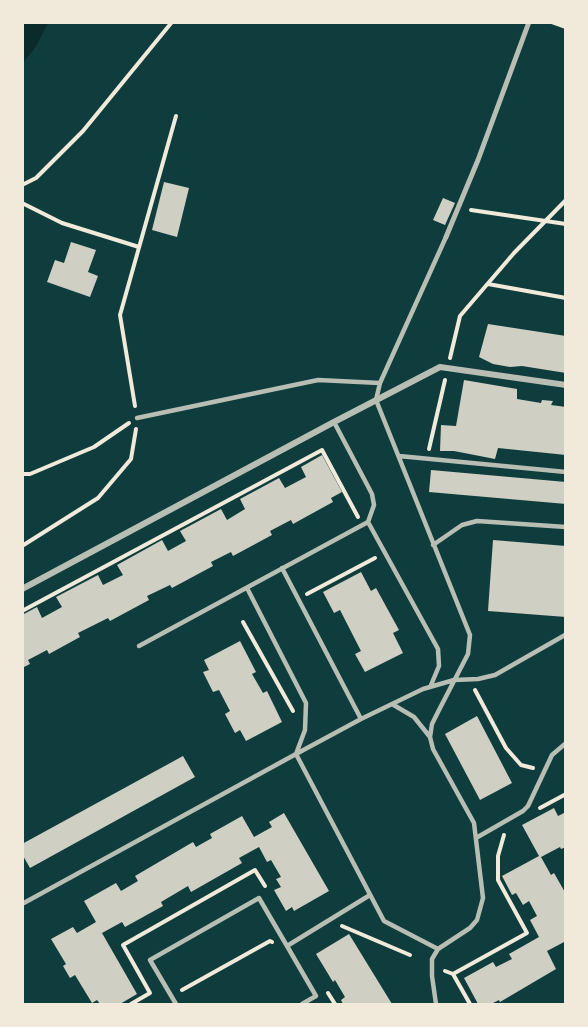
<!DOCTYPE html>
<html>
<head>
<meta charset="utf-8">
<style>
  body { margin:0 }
  #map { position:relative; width:588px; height:1027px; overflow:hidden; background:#0f3d3e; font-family:"Open Sans",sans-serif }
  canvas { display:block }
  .frame { position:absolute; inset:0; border:24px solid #f1e9da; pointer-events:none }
</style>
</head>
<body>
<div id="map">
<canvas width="588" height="1027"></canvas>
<div class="frame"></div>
</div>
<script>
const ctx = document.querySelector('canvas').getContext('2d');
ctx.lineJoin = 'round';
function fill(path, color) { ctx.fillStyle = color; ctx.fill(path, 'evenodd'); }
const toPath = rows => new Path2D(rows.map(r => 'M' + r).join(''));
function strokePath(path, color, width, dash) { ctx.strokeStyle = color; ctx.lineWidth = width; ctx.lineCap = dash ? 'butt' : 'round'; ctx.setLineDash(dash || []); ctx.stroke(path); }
fill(toPath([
  [23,22,48,23,37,45,23,63]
]), '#0a2a2b');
fill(toPath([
  [164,182,189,188,177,237,152,230],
  [443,198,455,203,445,225,433,220],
  [71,242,96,250,88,272,98,276,90,297,47,282,55,260,64,263],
  [488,324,566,336,566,373,522,366,510,367,493,364,479,357],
  [464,380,517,389,517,399,541,403,542,400,553,401,551,405,566,407,566,455,498,448,495,459,454,451,440,451,441,425,456,426],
  [322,455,342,492,331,498,333,502,293,524,291,520,270,531,272,535,233,556,231,552,211,562,213,566,172,588,170,585,147,596,149,600,110,621,108,618,78,633,80,637,49,654,47,650,28,660,30,664,22,668,22,615,37,607,42,618,62,607,56,597,98,575,103,585,123,575,117,565,162,540,168,551,186,541,180,531,221,509,227,520,245,509,240,499,279,478,285,488,306,477,301,467],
  [431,470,566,482,566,504,429,492],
  [493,540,566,546,566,617,488,611],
  [361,572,371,591,376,588,399,630,393,633,403,653,365,672,355,654,361,651,340,610,334,613,323,592],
  [240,641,256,672,252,674,263,693,267,691,282,722,246,741,240,730,235,733,225,714,230,711,219,690,213,692,203,672,209,670,204,660],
  [477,716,512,783,480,800,445,734],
  [183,756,195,777,30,868,22,854,22,844],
  [554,808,558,816,566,812,566,847,561,849,560,847,541,857,551,875,554,873,566,894,566,941,547,951,556,969,500,1002,499,1000,491,1004,478,1004,464,978,493,962,496,967,512,959,509,954,539,937,530,920,537,916,529,901,523,905,516,893,512,895,502,876,539,856,522,825],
  [284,813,329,891,294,911,292,907,286,911,274,890,281,887,276,879,281,877,271,860,267,862,259,847,239,858,242,863,191,892,188,886,161,902,163,906,125,927,122,922,102,933,137,994,120,1004,100,1004,97,1000,92,1003,75,975,70,978,63,966,66,964,51,939,73,927,77,933,96,922,84,901,116,883,121,891,138,881,135,876,193,842,196,847,212,838,210,834,242,816,254,837,272,827,269,822],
  [349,934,392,1004,343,1004,341,1000,345,997,335,980,333,982,316,954]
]), '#cfcfc3');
strokePath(toPath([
  [552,22,566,27],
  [22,185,36,178,83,131,172,22],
  [22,203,62,223,139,247],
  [471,210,566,224],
  [488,284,566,298],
  [450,358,460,316,514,253,566,200],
  [135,406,120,315,176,116],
  [429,449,445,380],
  [22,474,30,474,94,447,129,423],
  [22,546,98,498,131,459,136,429],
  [307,594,375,558],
  [22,611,322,450,358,517],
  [243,622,293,711],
  [475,690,506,748,521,765,533,768],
  [540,808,566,794],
  [342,926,410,955],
  [445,971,453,974,470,1004],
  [453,974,527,933,498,880,498,856,504,835],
  [182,990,270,941,272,942],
  [328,993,335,1004],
  [131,1004,150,993,123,945,255,870,265,886]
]), '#f1e9da', 4);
strokePath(toPath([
  [137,418,318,380,380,383],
  [399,456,566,472],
  [368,522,438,649,439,666,431,685],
  [433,545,462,525,477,521,566,527],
  [282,568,361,719],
  [247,588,306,703,305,730,296,754],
  [139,646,368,522,374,505,372,494,334,422],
  [392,704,414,717,430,737],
  [296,754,361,719,423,689,454,680,478,679,495,675,565,635],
  [476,838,523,811,528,806,552,755,566,743],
  [22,904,296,754,384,921,438,949],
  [176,1004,150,960,259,898,287,946],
  [302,1004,316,996,287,946,370,895],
  [436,1004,432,976,432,959,438,949,470,928,477,920,483,898,474,823,433,749,430,737,432,724,439,710,468,654,470,635,376,400,380,383,446,237]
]), '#b8beb3', 4.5);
strokePath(toPath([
  [446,237,478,160,529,22]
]), '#b8beb3', 5);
strokePath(toPath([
  [22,589,334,422,440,367,566,385]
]), '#b8beb3', 6);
</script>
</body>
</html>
